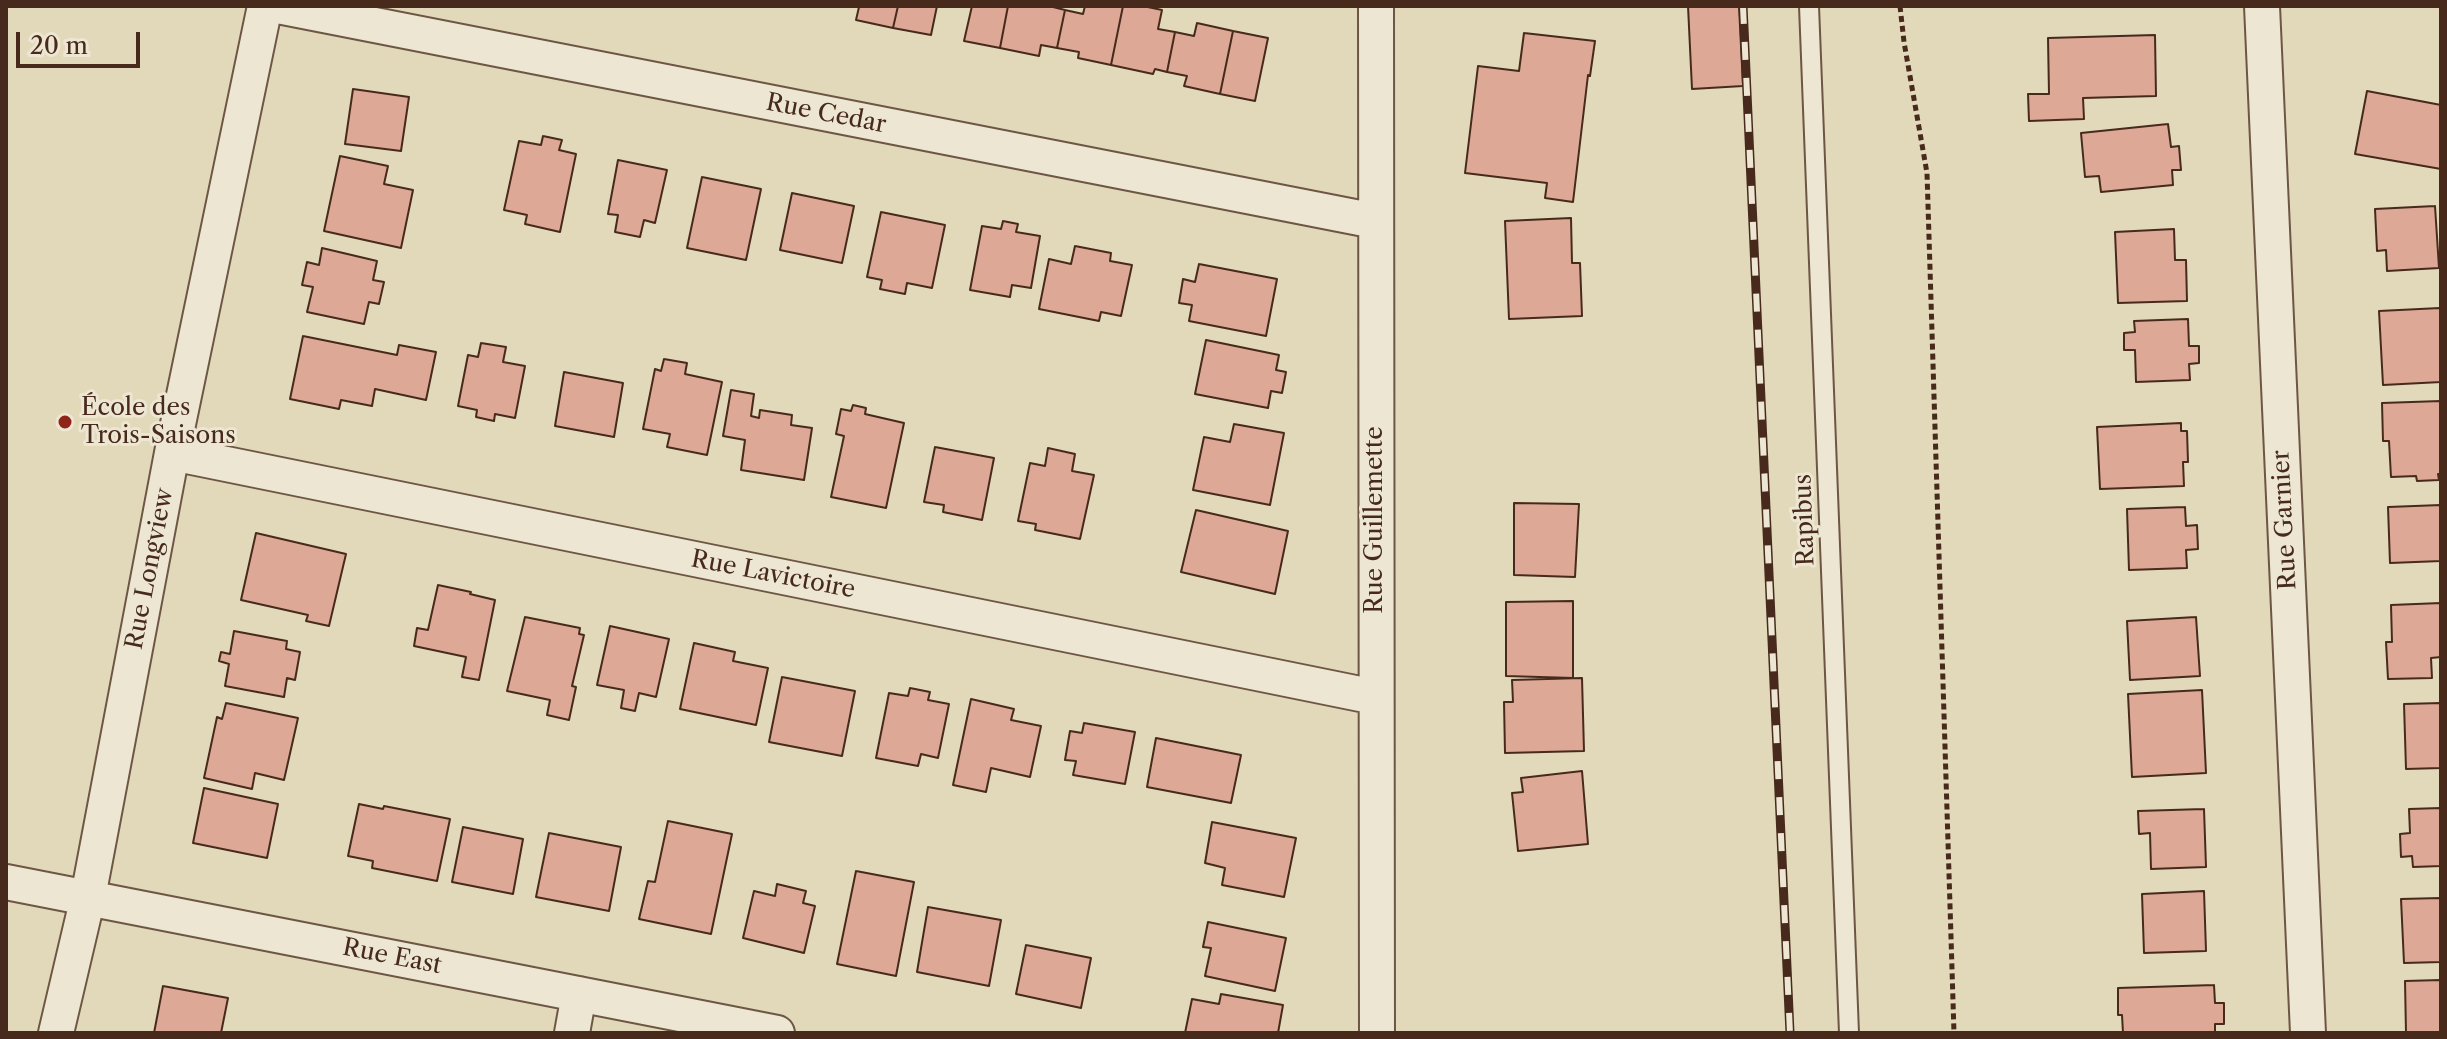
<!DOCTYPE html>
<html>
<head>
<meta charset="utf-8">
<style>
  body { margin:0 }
  #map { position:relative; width:2447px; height:1039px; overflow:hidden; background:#e2d8ba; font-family:"Libre Caslon Text",serif }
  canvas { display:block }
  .frame { position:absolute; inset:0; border:8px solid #472a1c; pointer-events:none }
  .scale { position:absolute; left:16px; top:32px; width:124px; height:36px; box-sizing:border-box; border:4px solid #472a1c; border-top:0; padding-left:10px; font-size:24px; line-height:28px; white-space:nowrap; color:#472a1c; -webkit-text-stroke:6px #ece6d2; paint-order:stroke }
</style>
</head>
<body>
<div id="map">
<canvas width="2447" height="1039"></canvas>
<div class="frame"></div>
<div class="scale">20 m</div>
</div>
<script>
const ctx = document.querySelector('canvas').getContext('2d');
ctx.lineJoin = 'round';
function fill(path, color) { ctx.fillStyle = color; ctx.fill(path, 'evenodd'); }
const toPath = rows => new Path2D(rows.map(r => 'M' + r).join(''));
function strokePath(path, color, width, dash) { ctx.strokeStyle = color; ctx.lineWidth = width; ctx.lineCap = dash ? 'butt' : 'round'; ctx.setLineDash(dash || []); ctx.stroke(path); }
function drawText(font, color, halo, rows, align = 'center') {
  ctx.font = font + ' "Libre Caslon Text",serif'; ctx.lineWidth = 6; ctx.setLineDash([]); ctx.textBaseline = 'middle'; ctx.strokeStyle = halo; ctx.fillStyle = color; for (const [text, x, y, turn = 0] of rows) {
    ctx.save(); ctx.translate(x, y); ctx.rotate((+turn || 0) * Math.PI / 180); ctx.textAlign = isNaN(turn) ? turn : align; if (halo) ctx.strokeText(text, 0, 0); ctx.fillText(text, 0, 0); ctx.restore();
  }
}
const building = toPath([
  [851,6,898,6,893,28,856,20,859,7,851,6],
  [898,6,937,6,931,35,893,28,898,6],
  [972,6,1008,6,1000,48,964,41,972,6],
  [1008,6,1049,6,1065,10,1057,48,1041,45,1039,56,1000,48,1008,6],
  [1085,6,1123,6,1111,65,1078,58,1079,52,1057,48,1065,10,1083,14,1085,6],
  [1123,6,1143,6,1162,10,1158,29,1175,32,1167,72,1155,69,1153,74,1111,65,1123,6],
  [1688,6,1739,6,1743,86,1692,89,1688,6],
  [1197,23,1233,31,1220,94,1184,86,1187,76,1167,72,1175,32,1194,36,1197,23],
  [1233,31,1268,38,1255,101,1220,94,1233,31],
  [1524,33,1595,41,1590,76,1588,75,1573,202,1545,198,1547,183,1465,173,1478,66,1519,71,1524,33],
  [2155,35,2156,96,2083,98,2084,119,2029,121,2028,94,2049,94,2048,38,2155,35],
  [353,89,409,97,401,151,345,144,353,89],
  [2367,91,2441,105,2441,169,2355,154,2367,91],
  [2168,124,2171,147,2179,146,2181,170,2172,170,2173,185,2101,192,2099,176,2085,177,2081,133,2168,124],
  [543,136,562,140,559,150,576,154,560,232,525,224,527,215,504,210,519,141,541,145,543,136],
  [340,156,388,166,384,184,413,190,401,248,324,231,340,156],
  [618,160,667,170,655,223,644,220,640,237,615,232,618,215,608,214,618,160],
  [702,177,761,189,746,260,687,248,702,177],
  [792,193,854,206,842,263,780,250,792,193],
  [2435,206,2439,268,2387,271,2386,250,2377,251,2375,209,2435,206],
  [881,212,945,225,932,288,907,283,905,294,880,289,882,280,867,277,881,212],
  [1571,218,1572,263,1580,263,1582,316,1509,319,1505,221,1571,218],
  [1003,221,1018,224,1016,232,1040,236,1031,288,1012,285,1010,297,970,290,982,226,1001,229,1003,221],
  [2174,229,2175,260,2186,260,2187,301,2118,303,2115,232,2174,229],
  [1075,246,1111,253,1110,261,1132,265,1121,316,1101,312,1099,321,1039,309,1049,259,1071,264,1075,246],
  [322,248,377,261,373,280,384,282,379,304,369,302,364,324,307,312,313,287,302,285,307,262,319,265,322,248],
  [1199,264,1277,279,1266,336,1189,321,1192,305,1179,303,1183,279,1195,282,1199,264],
  [2440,308,2441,382,2383,385,2379,311,2440,308],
  [2188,319,2189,346,2199,346,2199,363,2189,364,2190,380,2136,382,2135,350,2124,350,2124,333,2135,332,2134,321,2188,319],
  [303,336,397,355,399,345,436,352,426,400,375,389,372,406,341,400,339,409,290,399,303,336],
  [1206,340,1279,355,1276,370,1286,372,1282,393,1271,391,1268,408,1195,394,1206,340],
  [481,343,506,347,503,362,525,366,515,418,495,414,494,421,476,417,477,410,458,406,468,355,478,357,481,343],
  [664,359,687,363,685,374,722,382,707,455,667,447,670,434,643,429,655,369,661,371,664,359],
  [564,372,623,383,614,437,555,426,564,372],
  [731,390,754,394,751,416,759,418,760,410,792,415,791,425,812,428,804,480,741,470,745,440,723,436,731,390],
  [2441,401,2441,474,2438,474,2439,480,2417,481,2416,476,2391,477,2389,441,2383,441,2382,403,2441,401],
  [853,405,866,408,865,414,904,423,886,508,831,497,844,436,836,434,841,409,851,411,853,405],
  [2181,423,2181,431,2187,431,2188,462,2183,462,2184,486,2100,489,2097,427,2181,423],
  [1234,424,1284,433,1270,505,1193,490,1204,437,1230,442,1234,424],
  [935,447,994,458,982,520,943,512,944,505,924,502,935,447],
  [1048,448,1075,454,1072,471,1094,475,1080,539,1035,530,1036,524,1018,521,1030,463,1045,466,1048,448],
  [1514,503,1579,504,1575,577,1514,575,1514,503],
  [2441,505,2441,561,2390,563,2388,507,2441,505],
  [2185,507,2186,526,2197,525,2198,549,2186,550,2187,568,2129,570,2127,509,2185,507],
  [1196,510,1288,531,1275,594,1181,572,1196,510],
  [256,533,346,554,329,626,306,621,308,615,241,600,256,533],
  [438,585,471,592,470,594,495,600,479,680,462,677,466,657,414,646,417,628,428,630,438,585],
  [1573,601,1573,678,1506,676,1506,602,1573,601],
  [2441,603,2441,657,2431,658,2432,678,2388,679,2386,642,2392,642,2391,605,2441,603],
  [525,617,580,628,579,634,584,635,572,686,576,687,569,720,547,715,550,700,507,691,525,617],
  [2196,617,2200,676,2130,680,2127,621,2196,617],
  [610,626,669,639,656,697,639,693,635,711,621,708,624,690,597,685,610,626],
  [234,631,287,641,286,649,300,652,295,680,287,678,284,697,225,686,229,664,219,661,221,652,230,654,234,631],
  [694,643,735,652,733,661,768,668,756,725,680,709,694,643],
  [782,677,855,691,842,756,769,742,782,677],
  [1582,678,1584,751,1505,753,1504,702,1513,702,1512,680,1582,678],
  [910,688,930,692,928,700,949,704,938,758,921,754,918,766,876,758,889,693,908,696,910,688],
  [2202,690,2206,773,2132,777,2128,694,2202,690],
  [971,699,1014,709,1011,720,1041,726,1030,777,991,768,986,792,953,785,971,699],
  [226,703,298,718,284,780,255,773,252,789,204,778,217,717,222,719,226,703],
  [2441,703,2441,768,2406,769,2404,704,2441,703],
  [1084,723,1135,732,1125,784,1073,775,1076,761,1065,760,1070,731,1082,733,1084,723],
  [1156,738,1241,755,1231,803,1147,787,1156,738],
  [1582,771,1588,844,1518,851,1512,793,1523,792,1521,778,1582,771],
  [204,788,278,804,267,858,193,843,204,788],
  [359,804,383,809,384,806,450,819,437,881,372,868,373,861,348,856,359,804],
  [2441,808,2441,866,2413,867,2412,856,2401,857,2400,834,2410,833,2409,809,2441,808],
  [2204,809,2206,867,2151,869,2150,833,2139,834,2138,811,2204,809],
  [668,821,732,834,711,934,639,919,648,881,655,882,668,821],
  [1212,822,1296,838,1284,897,1222,885,1225,868,1205,863,1212,822],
  [463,827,523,839,513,894,452,882,463,827],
  [549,833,621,847,609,911,536,897,549,833],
  [856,871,914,882,896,976,837,964,856,871],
  [777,884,806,891,803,903,815,906,804,953,743,938,754,891,775,896,777,884],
  [2204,891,2206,951,2144,953,2142,894,2204,891],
  [2441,898,2441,962,2404,963,2401,899,2441,898],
  [928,907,1001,920,989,986,917,972,928,907],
  [1208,922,1286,938,1275,991,1205,976,1211,948,1203,947,1208,922],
  [1026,945,1091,958,1081,1008,1016,994,1026,945],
  [2441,980,2441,1033,2406,1033,2405,981,2441,980],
  [2214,985,2215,1003,2224,1003,2224,1024,2215,1024,2215,1033,2123,1033,2122,1015,2118,1015,2118,988,2214,985],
  [163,986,228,998,221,1033,154,1033,163,986],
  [1221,994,1283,1005,1278,1033,1185,1033,1192,999,1219,1004,1221,994]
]);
fill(building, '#dda895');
strokePath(building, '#472a1c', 2);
const lane = toPath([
  [1809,6,1849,1033]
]);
const street = toPath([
  [278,6,1375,221],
  [1376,6,1377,1033],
  [2262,6,2308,1033],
  [172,453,1375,697],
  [6,882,777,1033],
  [56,1033,88,897,172,453,265,6],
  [572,1033,579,994]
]);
strokePath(lane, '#6e5644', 22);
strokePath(street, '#6e5644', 38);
strokePath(toPath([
  [1900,6,1904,42,1927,173,1954,1033]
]), '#472a1c', 5, [6, 4]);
strokePath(lane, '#ece6d2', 18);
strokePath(street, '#ece6d2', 34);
const rail = toPath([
  [1743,6,1790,1033]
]);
strokePath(rail, '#472a1c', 9);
strokePath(rail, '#ece6d2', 6, [18]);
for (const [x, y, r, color] of [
  [65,422,8,"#8f2418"]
]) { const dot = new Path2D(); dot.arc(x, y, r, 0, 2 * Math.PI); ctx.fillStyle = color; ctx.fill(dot); strokePath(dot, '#ece6d2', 3); }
drawText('24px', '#472a1c', '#ece6d2', [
  ["Rue Cedar",826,114,11],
  ["Rue Guillemette",1375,520,-90],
  ["Rapibus",1805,520,-92],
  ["Rue Garnier",2285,520,-93],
  ["Rue Longview",150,569,-79],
  ["Rue Lavictoire",773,575,11],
  ["Rue East",392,957,11]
]);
drawText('24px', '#472a1c', '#ece6d2', [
  ["École des",81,408],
  ["Trois-Saisons",81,436]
], 'left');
</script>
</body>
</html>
